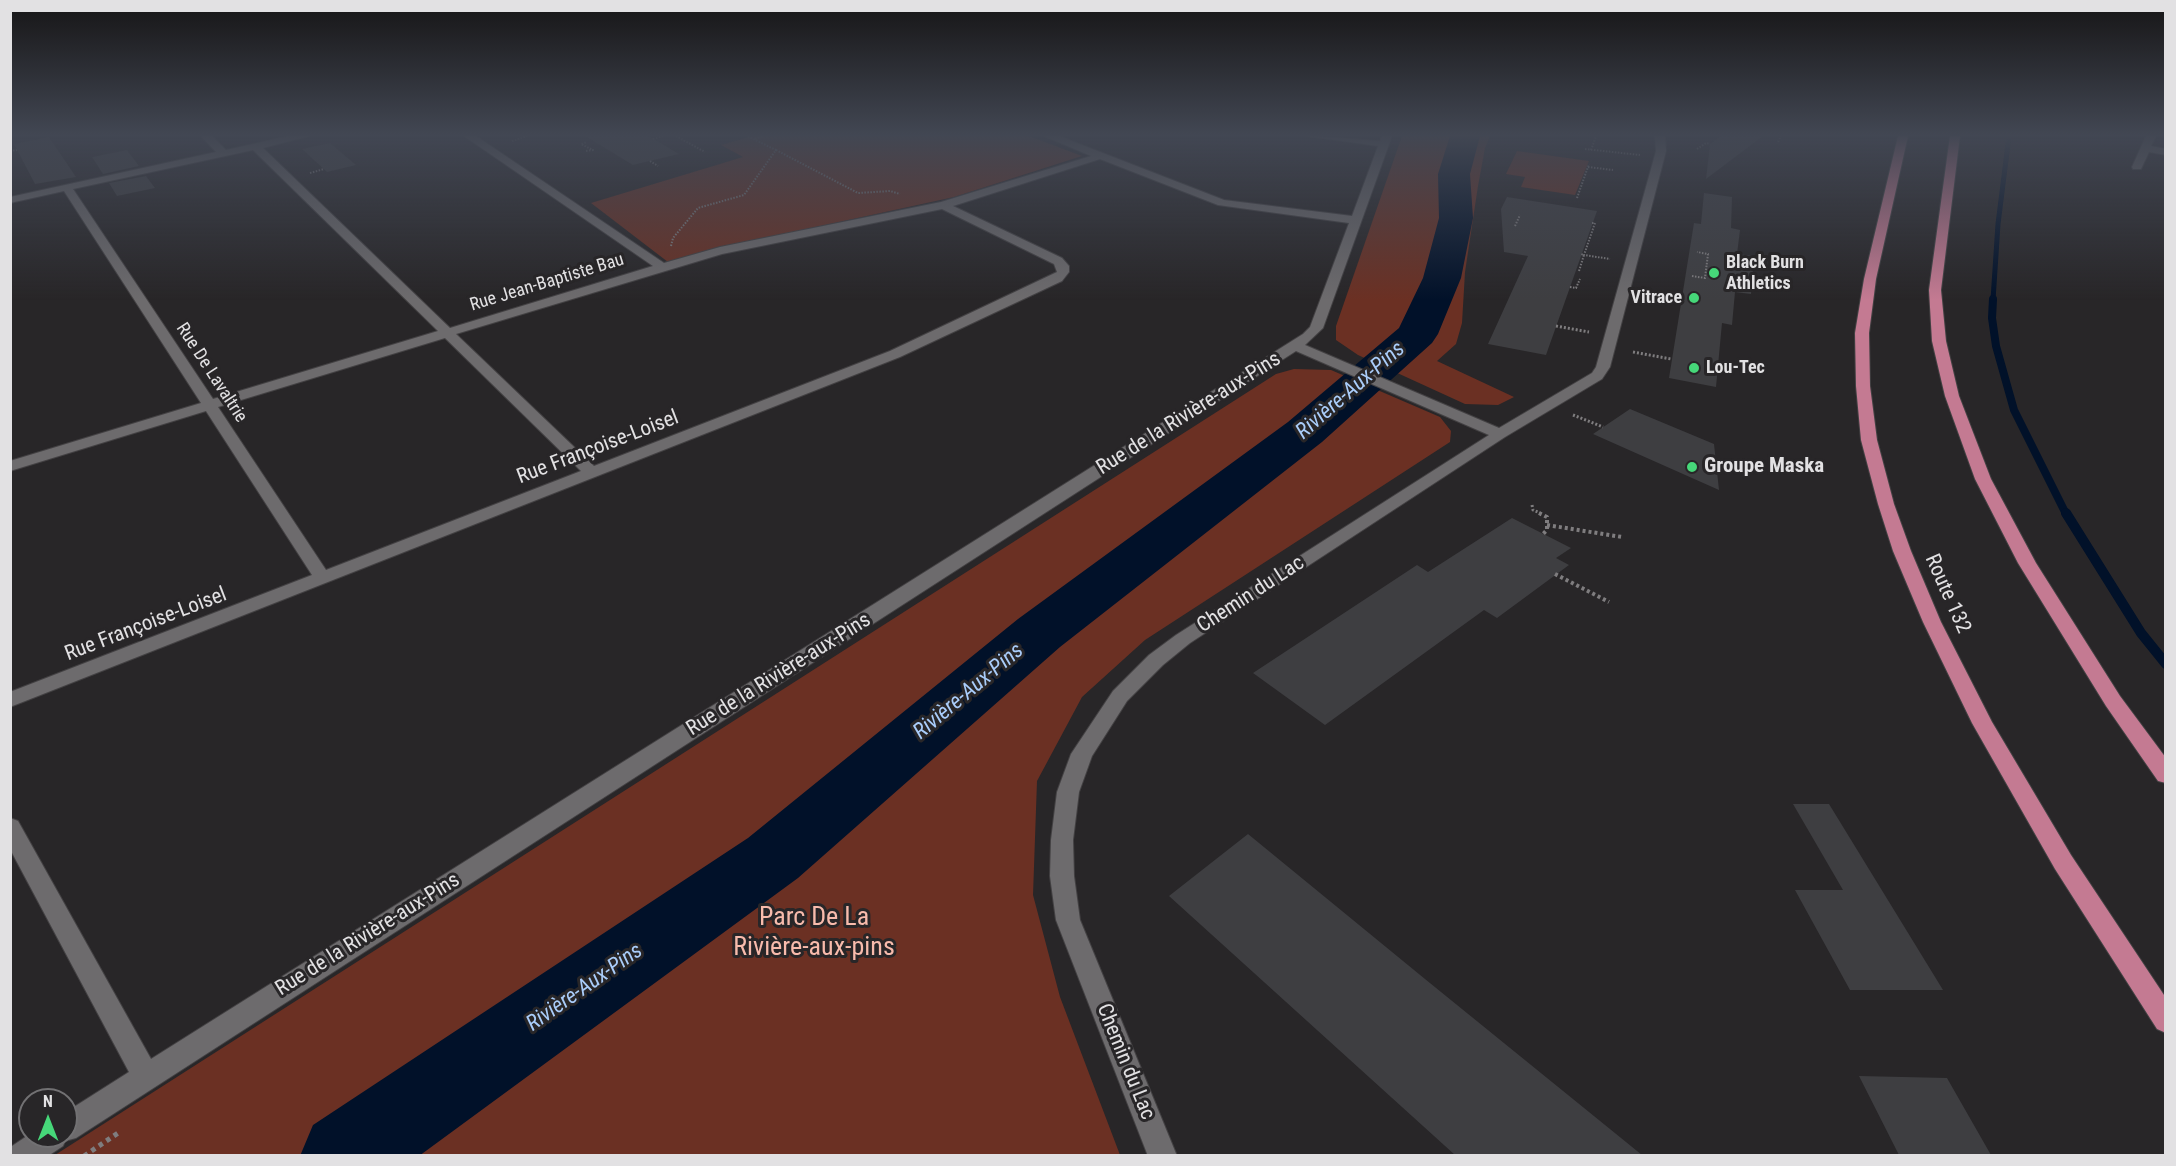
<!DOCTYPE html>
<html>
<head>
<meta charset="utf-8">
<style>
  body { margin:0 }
  #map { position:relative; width:2176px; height:1166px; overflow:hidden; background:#282628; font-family:"Roboto Condensed",sans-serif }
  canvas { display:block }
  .frame { position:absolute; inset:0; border:12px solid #e2e1e3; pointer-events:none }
  .north { position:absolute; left:18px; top:1088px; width:60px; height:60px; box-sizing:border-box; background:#282628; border:2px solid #727173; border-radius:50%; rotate:0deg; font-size:16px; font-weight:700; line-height:24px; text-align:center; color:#e2e1e3 }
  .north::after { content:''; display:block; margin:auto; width:21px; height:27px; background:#46d779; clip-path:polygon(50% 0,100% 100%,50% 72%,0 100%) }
</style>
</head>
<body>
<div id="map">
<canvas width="2176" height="1166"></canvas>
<div class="frame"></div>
<div class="north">N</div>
</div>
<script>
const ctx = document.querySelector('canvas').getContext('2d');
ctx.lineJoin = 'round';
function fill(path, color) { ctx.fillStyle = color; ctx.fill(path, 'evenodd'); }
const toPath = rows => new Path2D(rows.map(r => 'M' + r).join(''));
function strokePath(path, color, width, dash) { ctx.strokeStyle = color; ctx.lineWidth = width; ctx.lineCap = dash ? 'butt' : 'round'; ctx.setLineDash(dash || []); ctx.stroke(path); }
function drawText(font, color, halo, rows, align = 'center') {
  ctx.font = font + ' "Roboto Condensed",sans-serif'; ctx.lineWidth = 6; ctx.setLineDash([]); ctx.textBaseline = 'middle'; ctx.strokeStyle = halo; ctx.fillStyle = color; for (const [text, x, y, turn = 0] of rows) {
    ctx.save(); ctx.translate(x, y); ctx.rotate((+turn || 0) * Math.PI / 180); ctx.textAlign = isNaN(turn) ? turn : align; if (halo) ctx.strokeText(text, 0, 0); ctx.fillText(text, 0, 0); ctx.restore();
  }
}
fill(toPath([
  [752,136,1029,136,1082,156,954,197,743,243,668,262,591,203,743,157,721,145],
  [1402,136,1490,136,1485,148,1478,186,1465,272,1462,323,1456,344,1437,361,1514,397,1498,405,1465,404,1358,355,1336,340,1336,326],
  [1517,151,1589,161,1575,195,1521,187,1525,177,1506,174],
  [1294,369,1331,370,1440,417,1451,431,1450,442,1145,640,1082,697,1037,781,1033,895,1060,997,1120,1155,55,1155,1276,374]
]), '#6b3023');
strokePath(toPath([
  [1993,300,1998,224,2009,136]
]), '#011129', 5);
strokePath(toPath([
  [1993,299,1992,318,1996,346,2014,410,2066,514]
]), '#011129', 8);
strokePath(toPath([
  [2066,513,2141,633,2166,664]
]), '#011129', 10);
fill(toPath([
  [1450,136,1480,136,1470,174,1473,218,1461,278,1438,334,1432,343,1322,442,1060,647,798,878,419,1156,300,1156,313,1125,748,838,1018,619,1288,422,1399,328,1423,278,1439,218,1438,174,1450,136]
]), '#011129');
fill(toPath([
  [585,136,649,136,679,154,633,165],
  [1721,136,1763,136,1706,179,1710,144],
  [49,137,76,177,35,184,14,144],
  [330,143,356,165,327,172,302,149],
  [127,150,139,166,103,174,92,157],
  [146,176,155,188,117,196,109,183],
  [1704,193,1732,197,1731,228,1740,230,1737,254,1754,256,1751,294,1735,292,1732,325,1722,323,1716,387,1669,378,1694,223,1701,224],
  [1507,197,1597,211,1546,355,1488,344,1528,256,1504,252,1501,209],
  [1630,409,1714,444,1719,490,1593,434],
  [1512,518,1571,548,1556,558,1569,565,1497,618,1484,610,1325,725,1253,673,1417,565,1428,572],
  [1793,804,1829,804,1943,990,1850,990,1795,890,1843,890],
  [1248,834,1425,979,1642,1155,1455,1155,1169,896],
  [1859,1076,1947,1078,1991,1155,1899,1155]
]), '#3e3e41');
const minor = toPath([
  [201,136,212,136,226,150,289,136,309,136,263,148,450,328,653,266,464,136,476,136,664,263,720,247,941,202,1091,156,1044,136,1059,136,1224,200,1352,216,1378,146,1307,136,1380,141,1382,136,1392,136,1323,328,1305,345,1499,428,1592,373,1596,367,1656,151,1655,136,1665,136,1666,151,1610,367,1602,379,1505,437,1190,643,1163,665,1127,701,1092,756,1079,792,1073,840,1074,876,1080,920,1177,1156,1148,1156,1056,920,1050,876,1051,840,1057,792,1071,754,1113,691,1149,655,1176,635,1489,435,1296,351,76,1138,65,1141,63,1146,48,1156,10,1156,12,1146,30,1134,66,1136,66,1112,129,1072,10,849,10,818,18,821,151,1059,1303,334,1310,327,1349,223,1218,205,1100,159,953,206,1062,258,1069,266,1069,272,1062,281,900,357,10,707,10,692,312,575,206,411,10,471,10,461,201,403,64,191,10,203,10,197,216,152,201,136],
  [253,150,438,331,213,399,73,189,253,150],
  [942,209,1054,264,1057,272,890,351,594,466,456,334,722,254,942,209],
  [445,338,581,471,326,570,218,407,445,338],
  [2146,136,2156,136,2151,146,2166,149,2166,155,2149,152,2141,169,2133,169,2132,167,2146,136]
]);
const highway = toPath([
  [1898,136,1908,136,1876,279,1869,333,1870,386,1877,440,1894,504,1911,551,1941,622,1992,722,2071,855,2166,998,2166,1033,2157,1029,2055,869,1972,723,1923,622,1893,551,1878,504,1861,440,1856,386,1855,333,1864,279,1898,136],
  [1950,136,1960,136,1941,290,1946,341,1959,396,1991,479,2036,563,2120,696,2166,758,2166,783,2158,781,2106,706,2018,563,1975,479,1945,396,1932,341,1929,290,1950,136]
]);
strokePath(minor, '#434143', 2);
strokePath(highway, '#434143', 2);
strokePath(toPath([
  [676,136,705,152],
  [653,139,663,136],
  [755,139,764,136],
  [512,141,527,136],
  [1778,142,1781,136],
  [1585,149,1640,155],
  [1697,149,1706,143,1710,144],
  [776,150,858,193,890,191,900,194],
  [1591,150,1596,136],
  [10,151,17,150],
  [586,151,593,150,581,144,587,142],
  [650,161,658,166],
  [1588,167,1613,170],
  [310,173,324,169],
  [1577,198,1589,164],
  [1592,223,1595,223,1584,255,1610,259],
  [1515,226,1520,215],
  [671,246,673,238,698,208,744,195,776,150,747,136],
  [1579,271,1584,255,1581,254],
  [1692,276,1705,278,1708,254,1697,252],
  [1570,287,1576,288,1580,279]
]), '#7f7d7f', 2, [1.5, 1.5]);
strokePath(toPath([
  [1556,326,1589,332],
  [1633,352,1671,359],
  [1573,415,1603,427],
  [1532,505,1533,510,1542,514]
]), '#7f7d7f', 3, [2, 2]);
strokePath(toPath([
  [1539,513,1547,517,1547,530,1543,534],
  [1547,525,1622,537],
  [1555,574,1609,602]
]), '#7f7d7f', 4, [3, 3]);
strokePath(toPath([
  [84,1156,121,1131]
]), '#7f7d7f', 5, [4.5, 4.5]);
fill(minor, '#6d6b6d');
fill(highway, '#c47a92');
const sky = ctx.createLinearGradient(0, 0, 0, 300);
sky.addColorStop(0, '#161516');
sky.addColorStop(0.45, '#424753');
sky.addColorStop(1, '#42475300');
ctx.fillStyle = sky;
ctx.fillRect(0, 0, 2176, 300);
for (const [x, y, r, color] of [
  [1714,273,6,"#46d779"],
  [1694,298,6,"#46d779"],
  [1694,368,6,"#46d779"],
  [1692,467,6,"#46d779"]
]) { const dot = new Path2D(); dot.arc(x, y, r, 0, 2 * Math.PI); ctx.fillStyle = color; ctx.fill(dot); strokePath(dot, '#282628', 2); }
drawText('bold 18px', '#e2e1e3', '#282628', [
  ["Black Burn",1726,263],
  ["Athletics",1726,284],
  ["Vitrace",1682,298,"right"],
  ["Lou-Tec",1706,368]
], 'left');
drawText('18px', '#e2e1e3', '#282628', [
  ["Rue Jean-Baptiste Bau",547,283,-17],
  ["Rue De Lavaltrie",211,373,57]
]);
drawText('21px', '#e2e1e3', '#282628', [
  ["Rue de la Rivière-aux-Pins",1189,414,-32],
  ["Rue Françoise-Loisel",598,448,-21],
  ["Route 132",1947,594,66],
  ["Chemin du Lac",1251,595,-33],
  ["Rue Françoise-Loisel",146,625,-21],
  ["Rue de la Rivière-aux-Pins",779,675,-32],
  ["Rue de la Rivière-aux-Pins",368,935,-32],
  ["Chemin du Lac",1125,1062,68]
]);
drawText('bold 21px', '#e2e1e3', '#282628', [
  ["Groupe Maska",1704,467]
], 'left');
drawText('italic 22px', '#aacdfa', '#282628', [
  ["Rivière-Aux-Pins",1351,391,-41],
  ["Rivière-Aux-Pins",969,692,-40],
  ["Rivière-Aux-Pins",585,988,-35]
]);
drawText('26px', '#f8bbac', '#282628', [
  ["Parc De La",814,918],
  ["Rivière-aux-pins",814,948]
]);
</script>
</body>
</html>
